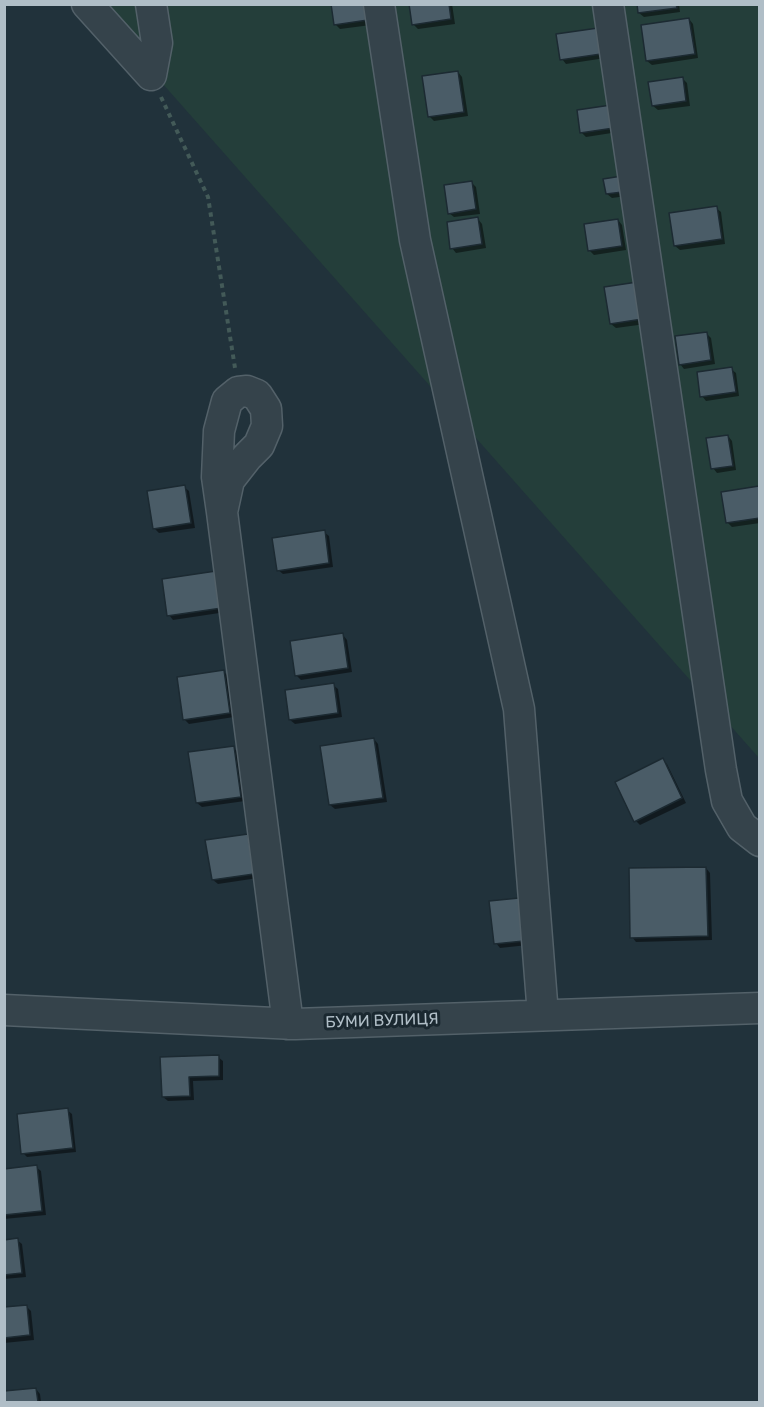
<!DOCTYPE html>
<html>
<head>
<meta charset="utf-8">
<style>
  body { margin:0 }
  #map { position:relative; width:764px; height:1407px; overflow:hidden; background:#21323b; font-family:Rubik,sans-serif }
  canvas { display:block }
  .frame { position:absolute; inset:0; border:6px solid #b0bec7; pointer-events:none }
</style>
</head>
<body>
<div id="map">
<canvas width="764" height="1407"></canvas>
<div class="frame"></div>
</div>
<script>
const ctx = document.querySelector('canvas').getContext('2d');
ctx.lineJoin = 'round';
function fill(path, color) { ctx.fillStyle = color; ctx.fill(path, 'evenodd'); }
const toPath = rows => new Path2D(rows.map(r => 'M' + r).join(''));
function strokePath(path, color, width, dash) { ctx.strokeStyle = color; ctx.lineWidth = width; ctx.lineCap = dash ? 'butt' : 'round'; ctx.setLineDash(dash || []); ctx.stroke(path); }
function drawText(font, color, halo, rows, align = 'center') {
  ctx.font = font + ' Rubik,sans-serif'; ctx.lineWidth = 6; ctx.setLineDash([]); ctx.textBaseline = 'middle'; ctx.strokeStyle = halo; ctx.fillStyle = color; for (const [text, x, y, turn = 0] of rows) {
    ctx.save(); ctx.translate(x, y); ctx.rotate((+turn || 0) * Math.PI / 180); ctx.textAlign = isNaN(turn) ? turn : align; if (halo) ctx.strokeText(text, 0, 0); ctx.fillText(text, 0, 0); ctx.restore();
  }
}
fill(toPath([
  [93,5,759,5,759,758]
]), '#243e3a');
fill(toPath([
  [368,4,371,25,340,29,336,25],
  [410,4,452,4,455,24,418,29,413,24],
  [638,4,679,4,680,12,644,17,639,13],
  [689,19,693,24,698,58,652,65,647,61],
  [558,35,612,57,566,64,562,59],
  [458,72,462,77,468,116,434,121,430,117],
  [682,78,687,83,690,106,658,110,653,106],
  [610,106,618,132,586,137,581,132],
  [605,180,634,195,612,198,607,194],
  [471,182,476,187,480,214,454,217,449,213],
  [716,208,721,212,725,244,680,250,675,246],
  [478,219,482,224,486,248,456,253,452,248],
  [618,220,622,225,626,250,594,255,589,250],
  [606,288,653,323,616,328,611,324],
  [706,333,711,338,715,364,684,369,680,364],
  [731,369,736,373,739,396,706,401,702,396],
  [728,436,732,441,736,470,717,473,713,468],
  [184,487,189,491,195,528,159,533,154,528],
  [758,488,760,523,732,527,727,522],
  [324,532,329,536,333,567,283,574,278,570],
  [216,572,226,612,173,620,169,615],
  [343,635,347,640,352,672,301,680,296,675],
  [224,672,228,676,234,717,189,724,184,719],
  [333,685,338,689,342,717,295,724,290,720],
  [374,739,378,744,387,802,335,809,330,805],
  [233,748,238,752,245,801,202,807,197,803],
  [662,760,667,764,686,803,640,825,636,821],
  [248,836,252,840,258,878,218,884,213,880],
  [706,868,710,873,712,940,636,942,632,937],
  [518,899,528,945,500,948,496,943],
  [218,1057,223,1061,223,1080,193,1081,194,1100,168,1101,163,1097,162,1059],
  [67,1110,72,1114,76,1152,27,1157,23,1153],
  [36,1167,41,1171,46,1215,4,1219,4,1170],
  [17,1240,22,1244,26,1277,4,1279,4,1241],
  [26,1306,31,1311,34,1340,4,1343,4,1309],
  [36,1389,40,1394,41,1402,4,1402,4,1393]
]), '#0007');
const building = toPath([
  [331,4,365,4,368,20,334,25,331,4],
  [409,4,449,4,451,19,412,25,409,4],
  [637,4,676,4,677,8,638,13,637,4],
  [689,18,695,54,646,61,641,25,689,18],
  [605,27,608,53,560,60,556,34,605,27],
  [458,71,464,112,428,117,422,76,458,71],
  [683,77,686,101,652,106,648,82,683,77],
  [611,105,614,128,580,133,577,110,611,105],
  [628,175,631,191,606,194,603,179,628,175],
  [472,181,476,209,448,214,444,185,472,181],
  [717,206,722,239,674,246,669,213,717,206],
  [478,217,482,244,450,249,447,222,478,217],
  [618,219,622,246,588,251,584,224,618,219],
  [644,281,649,318,610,324,604,287,644,281],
  [707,332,711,360,679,365,675,336,707,332],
  [732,367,736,392,700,397,697,372,732,367],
  [728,435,733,466,711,469,706,438,728,435],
  [185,485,191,523,153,529,147,491,185,485],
  [759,486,760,518,726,523,721,492,759,486],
  [325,530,329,563,277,571,272,538,325,530],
  [216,571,222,608,167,616,162,579,216,571],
  [343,633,348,668,295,676,290,641,343,633],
  [224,670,230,713,183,720,177,677,224,670],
  [334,683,338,713,289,720,285,690,334,683],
  [374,738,383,798,329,805,320,746,374,738],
  [234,746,241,797,196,803,188,752,234,746],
  [663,758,682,798,634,822,615,782,663,758],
  [248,834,254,874,212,880,205,840,248,834],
  [706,867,708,936,630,938,629,868,706,867],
  [519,898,524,941,494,944,489,901,519,898],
  [219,1055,219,1076,189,1077,190,1096,162,1097,160,1057,219,1055],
  [68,1108,73,1148,21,1154,17,1114,68,1108],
  [37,1165,42,1211,4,1215,4,1169,37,1165],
  [18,1238,22,1273,4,1275,4,1240,18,1238],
  [27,1305,30,1335,4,1338,4,1307,27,1305],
  [36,1388,38,1402,4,1402,4,1391,36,1388]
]);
fill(building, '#4a5c67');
strokePath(building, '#1c2a32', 1.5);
const minor = toPath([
  [87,4,151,75],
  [379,4,415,240,519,709,543,1015],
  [608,4,721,770,727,801,742,827,760,841],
  [151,75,157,43,151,4],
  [222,512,229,480,247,457,259,445,267,426,266,409,257,395,247,391,238,392,227,401,219,431,217,477,222,512,288,1024],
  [4,1010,295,1024,760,1008]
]);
strokePath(minor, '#536169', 33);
strokePath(toPath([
  [161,97,208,197,235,368]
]), '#435a58', 4, [4.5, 4.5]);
strokePath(minor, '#35434b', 30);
drawText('16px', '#b0bec7', '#1a2830', [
  ["БУМИ ВУЛИЦЯ",382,1021,-2]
]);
</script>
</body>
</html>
